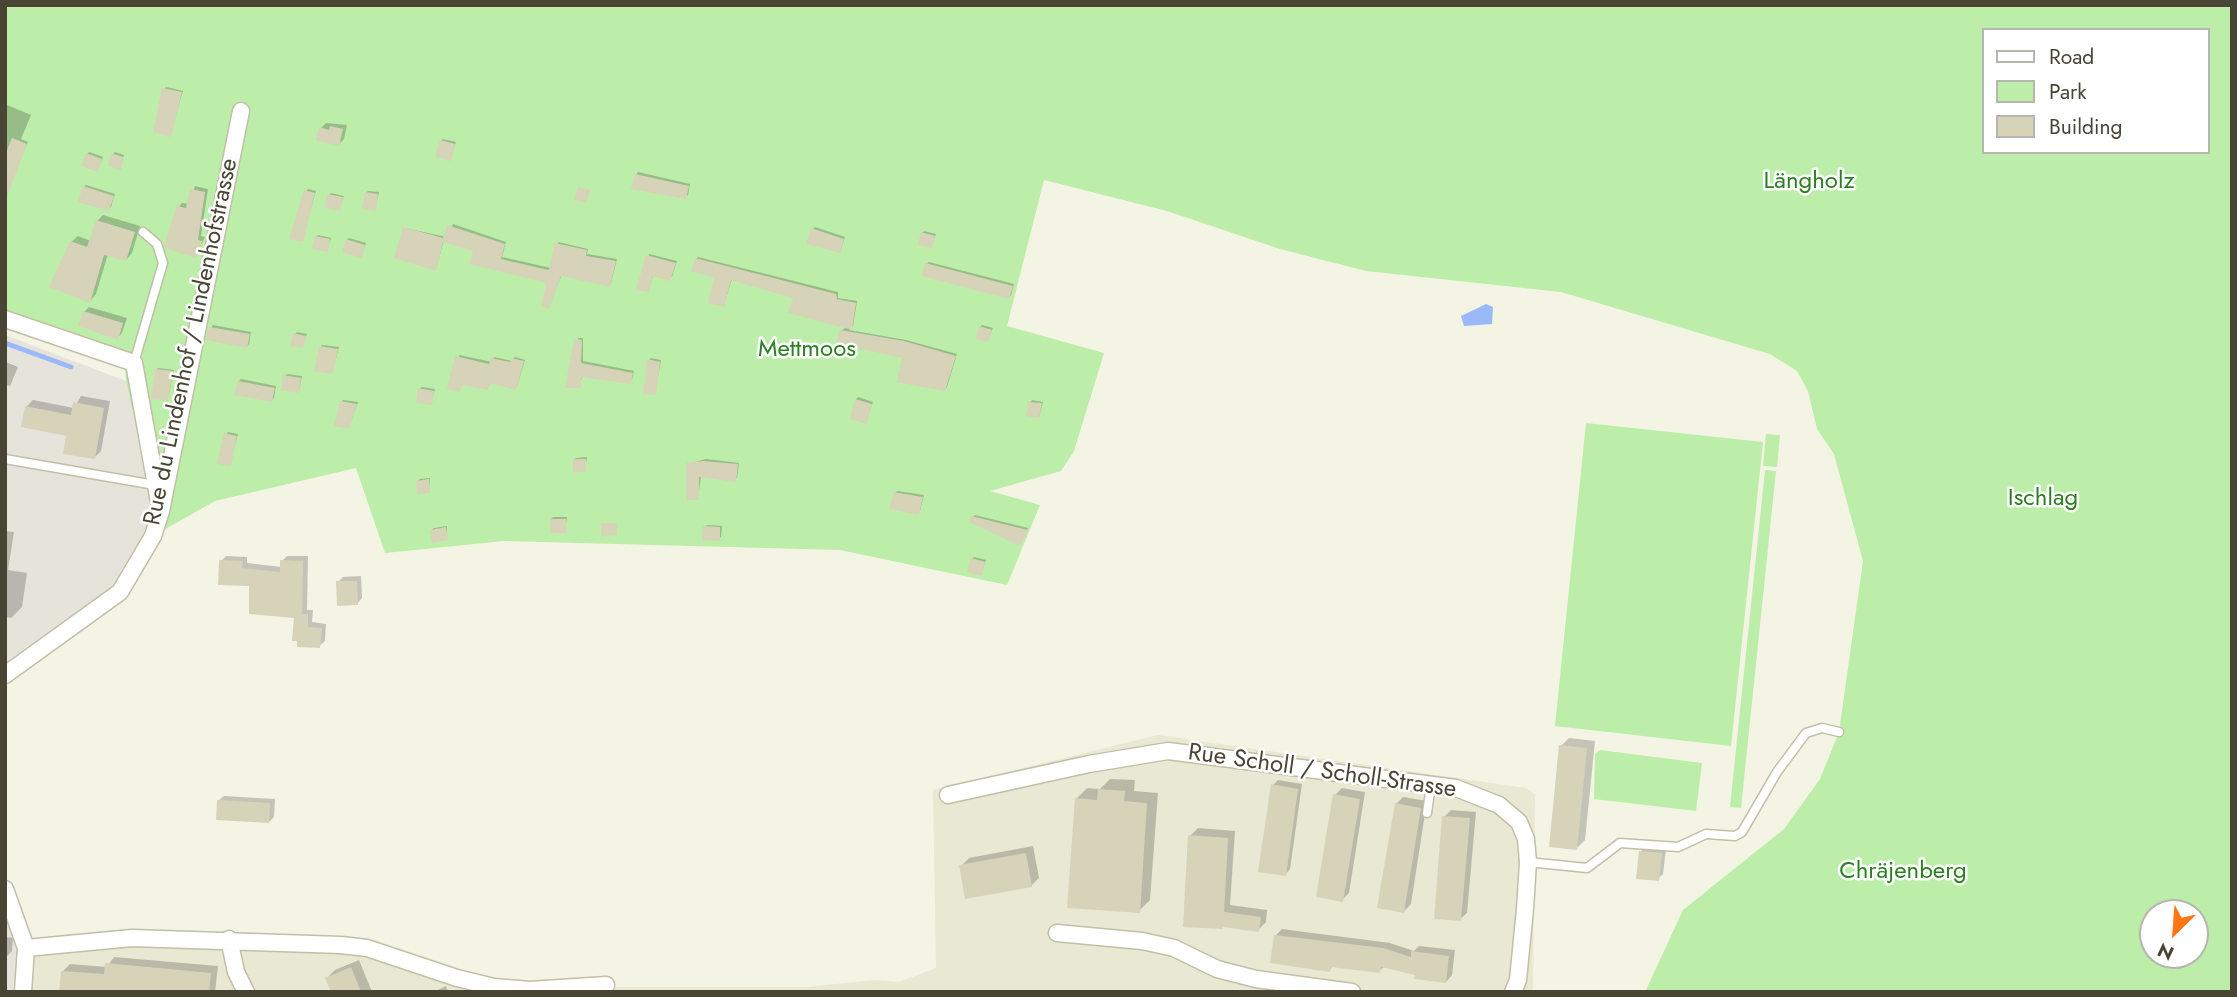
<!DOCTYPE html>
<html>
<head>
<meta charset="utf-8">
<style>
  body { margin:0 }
  #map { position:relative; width:2237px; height:997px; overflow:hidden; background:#f4f4e5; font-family:Jost,sans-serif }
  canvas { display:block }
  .frame { position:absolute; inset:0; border:7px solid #484534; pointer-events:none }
  .legend { position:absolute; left:1982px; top:28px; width:228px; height:126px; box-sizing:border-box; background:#fff; border:2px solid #b6b5ae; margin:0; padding:9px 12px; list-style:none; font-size:21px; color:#484534 }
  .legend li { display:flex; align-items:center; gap:14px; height:35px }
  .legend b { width:35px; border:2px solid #b6b5ae }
  .north { position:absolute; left:2139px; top:899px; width:70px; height:70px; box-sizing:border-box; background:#fff; border:2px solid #b6b5ae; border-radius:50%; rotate:205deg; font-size:19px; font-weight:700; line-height:28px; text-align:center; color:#484534 }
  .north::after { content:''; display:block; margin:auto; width:24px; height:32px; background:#ff7511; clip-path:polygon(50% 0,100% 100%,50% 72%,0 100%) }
</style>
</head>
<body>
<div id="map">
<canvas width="2237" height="997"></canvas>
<div class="frame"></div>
<ul class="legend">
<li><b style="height:9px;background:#fff"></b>Road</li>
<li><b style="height:19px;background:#bceda9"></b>Park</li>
<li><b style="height:19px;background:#d7d3b9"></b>Building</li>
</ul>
<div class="north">N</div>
</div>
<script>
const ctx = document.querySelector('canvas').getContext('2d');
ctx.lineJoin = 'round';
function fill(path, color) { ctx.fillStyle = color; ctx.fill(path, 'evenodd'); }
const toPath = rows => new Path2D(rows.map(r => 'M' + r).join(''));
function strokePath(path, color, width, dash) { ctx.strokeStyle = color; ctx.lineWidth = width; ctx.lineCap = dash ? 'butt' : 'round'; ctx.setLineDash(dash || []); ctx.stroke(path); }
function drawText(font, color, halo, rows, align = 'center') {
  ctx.font = font + ' Jost,sans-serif'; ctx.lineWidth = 5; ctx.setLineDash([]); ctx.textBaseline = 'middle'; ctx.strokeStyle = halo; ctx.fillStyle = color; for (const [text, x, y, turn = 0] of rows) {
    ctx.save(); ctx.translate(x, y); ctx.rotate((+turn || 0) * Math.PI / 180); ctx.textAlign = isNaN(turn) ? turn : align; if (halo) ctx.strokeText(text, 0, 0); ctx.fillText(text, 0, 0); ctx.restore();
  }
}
fill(toPath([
  [1158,735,1526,788,1535,794,1533,992,23,992,26,948,132,938,341,945,494,987,807,987,874,980,899,982,936,968,933,790]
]), '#e9e8d2');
fill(toPath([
  [5,335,126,381,145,468,161,511,120,592,5,675],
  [5,889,26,948,23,992,5,992]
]), '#e6e4da');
fill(toPath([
  [5,5,2232,5,2232,992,1645,992,1683,910,1784,829,1820,779,1839,732,1863,561,1834,454,1817,429,1808,391,1797,371,1770,354,1561,292,1366,271,1280,249,1167,211,1044,180,1007,326,1104,353,1074,451,1061,471,990,491,1040,505,1007,585,840,550,504,541,385,553,356,468,215,501,153,536,161,511,145,468,126,381,124,354,5,312],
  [1983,30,2207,30,2207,152,1983,152],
  [2153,913,2195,913,2195,955,2153,955],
  [1586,423,1763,442,1731,746,1555,726],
  [1766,434,1780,435,1777,467,1763,466],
  [1765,470,1776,471,1741,808,1730,807],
  [1600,750,1702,763,1696,811,1594,799,1595,754]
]), '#bceda9');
fill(toPath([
  [1486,304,1493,307,1492,324,1464,326,1461,316]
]), '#9ab9f8');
fill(toPath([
  [166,87,183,91,170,135,164,89],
  [5,104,31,115,21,139,28,142,5,193],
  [326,123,347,125,344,139,339,144,321,128],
  [443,139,456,142,450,159,441,141],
  [89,152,103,157,98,170,87,154],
  [115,152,124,155,120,168,113,154],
  [638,172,690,184,688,195,685,197,636,175],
  [86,185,115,194,111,207,108,209,84,187],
  [195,186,208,189,201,236,205,237,195,256,179,207,182,203,189,204],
  [308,189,316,191,302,240,306,191],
  [368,191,379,192,375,209,366,193],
  [331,193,344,196,339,209,329,195],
  [103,215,140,226,132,253,126,260,108,254,96,294,90,301,71,242,78,236,91,241,97,221],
  [453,224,506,242,502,257,551,268,558,242,588,249,587,254,617,259,611,283,562,274,549,307,548,284,544,281,475,250,444,240,436,269,405,228,446,237],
  [815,227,845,237,841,249,839,251,813,229],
  [924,231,936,234,931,247,922,233],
  [318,235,331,238,327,250,316,237],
  [349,238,366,243,361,256,347,240],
  [649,254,677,261,672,277,654,274,648,290],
  [698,257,838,292,838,298,857,301,853,326,849,330,906,340,957,354,947,387,944,389,905,356,841,331,846,327,795,297,732,279,724,305,716,276,696,259],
  [929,262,1014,284,1011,295,1009,297,927,264],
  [89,307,127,318,122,333,117,338,84,312],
  [213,325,251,332,249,344,247,346,211,328],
  [982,325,993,328,988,340,980,327],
  [297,332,307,334,302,347,295,334],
  [578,338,583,338,583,361,634,371,632,380,582,375,580,387],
  [322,345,339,347,332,373,320,347],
  [459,355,492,362,494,357,512,361,515,357,525,360,517,386,491,382,488,388,462,383,459,390],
  [651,358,661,360,655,394,649,360],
  [6,362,18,367,10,386,5,385],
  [158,368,174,370,168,399,156,370],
  [287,374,302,376,299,391,285,376],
  [241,379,276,386,274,398,272,400,239,381],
  [422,387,435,389,431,403,419,389],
  [81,396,110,401,101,451,94,458,69,434,26,407,33,400,74,408],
  [858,397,873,402,866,422,856,399],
  [343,400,358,402,349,427,341,402],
  [1032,400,1043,402,1039,417,1030,403],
  [228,432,238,434,230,464,226,434],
  [587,457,585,470,574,460,576,458],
  [706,459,739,463,737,478,701,476,698,498,688,464],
  [430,478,429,491,418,481,420,479],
  [897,491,924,495,920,511,918,513,895,493],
  [975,515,1028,528,1021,542,973,517],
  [553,517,567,517,565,531,551,519],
  [707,525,722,526,721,537,719,539,705,527],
  [447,526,447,538,432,530,434,528],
  [5,531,14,532,8,570,27,573,22,607,11,618,5,617],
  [226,556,247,557,247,563,282,567,282,561,287,556,308,556,307,610,313,610,312,622,326,624,325,641,319,646,295,617,221,561],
  [974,557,986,560,981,574,972,559],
  [361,576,362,598,357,604,338,582,343,577],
  [1569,738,1595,741,1585,840,1577,848,1561,746],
  [1110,779,1135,780,1134,791,1158,793,1150,900,1139,911,1076,799,1087,788,1100,789],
  [1278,780,1302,784,1290,869,1285,875,1273,785],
  [1342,788,1365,792,1349,893,1342,900,1335,795],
  [224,796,275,799,274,817,269,822,218,801],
  [1403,797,1427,801,1411,904,1404,911,1396,804],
  [1451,810,1476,812,1467,913,1460,919,1444,817],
  [1198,828,1235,831,1230,905,1267,910,1266,922,1258,930,1224,925,1190,836],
  [1033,846,1039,878,1031,886,961,866,969,858],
  [1646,847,1666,849,1663,874,1658,879,1640,852],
  [1282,929,1390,943,1414,951,1419,946,1455,950,1452,975,1446,982,1385,966,1379,971,1334,965,1329,970,1275,936],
  [5,937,13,938,12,951,5,958],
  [114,957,218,966,215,992,61,992,63,971,70,964,107,967],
  [359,960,372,992,333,992,327,978,335,970],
  [446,986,448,992,439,992,438,990]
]), '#0003');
strokePath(toPath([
  [5,343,71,367]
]), '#9ab9f8', 5);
fill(toPath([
  [162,88,182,92,171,137,153,132],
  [330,126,343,129,339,146,316,140,319,127,329,130],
  [12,138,27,144,6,199,5,155],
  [440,140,455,144,451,161,435,157],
  [86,153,102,159,98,172,81,166],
  [111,153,123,157,121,170,108,166],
  [635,174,689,186,686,199,631,189],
  [83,186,114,196,109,211,78,202],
  [578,187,590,190,586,203,574,199],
  [190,189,205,192,198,240,202,241,196,258,165,248,164,244,177,206,186,208],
  [304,190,315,193,303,242,289,239],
  [365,192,378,194,376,211,362,209],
  [327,194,343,197,340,211,325,208],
  [96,220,135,232,126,261,104,255,90,303,49,287,70,241,87,247],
  [447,225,505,244,501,259,544,269,549,270,555,243,587,250,586,256,616,261,610,287,561,276,549,309,541,306,546,285,543,282,469,264,473,251,443,242,436,271,394,258,403,227,443,238],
  [811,228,844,239,840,253,806,244],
  [921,232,935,236,932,248,918,245],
  [315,236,330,239,328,252,312,249],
  [346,239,365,245,362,258,342,252],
  [646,255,676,263,670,281,653,276,649,292,636,290],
  [695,258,836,294,837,299,856,303,852,330,788,313,793,298,731,280,724,307,708,303,714,278,691,271],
  [925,263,1013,286,1009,299,922,276],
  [83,311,123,323,118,340,78,326],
  [979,326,992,330,988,342,976,339],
  [209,327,250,334,247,348,206,340],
  [840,330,904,341,956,356,945,391,897,382,902,358,836,343],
  [293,333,306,336,303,348,290,346],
  [574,339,582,340,581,363,633,373,631,384,581,377,581,388,565,388],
  [319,346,338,349,333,374,314,371],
  [455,356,489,364,491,358,510,362,511,358,524,361,516,390,490,383,488,390,462,385,460,392,447,389],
  [647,359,660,362,656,395,643,394],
  [155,369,173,371,168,401,151,399],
  [283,375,301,378,299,393,281,390],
  [238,381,275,388,272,402,234,395],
  [418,388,434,391,432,405,416,403],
  [855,399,872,404,867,424,850,419],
  [340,401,357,404,349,429,334,426],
  [73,402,104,408,95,459,63,454,66,436,21,427,25,406,71,415],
  [1029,402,1042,403,1039,418,1026,416],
  [224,433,237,436,231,466,217,464],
  [573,459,586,459,586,472,573,472],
  [703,461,738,464,736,482,699,477,699,500,686,500,686,463],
  [429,479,430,493,417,494,416,481],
  [894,492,923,497,919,515,889,509],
  [971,516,1028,530,1020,546,969,522],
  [550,519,566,519,566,533,550,533],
  [601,523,617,523,617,535,601,536],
  [703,526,720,527,720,541,702,540],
  [446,527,448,540,432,543,430,530],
  [971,558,985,562,981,576,967,572],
  [219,560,243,561,242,568,280,572,280,560,303,561,302,614,308,614,308,627,322,628,320,648,297,647,297,641,292,641,294,618,249,614,249,586,218,585],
  [336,581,357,581,358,605,337,606],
  [1559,745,1587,748,1577,850,1549,847],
  [1271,784,1298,789,1286,876,1258,872],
  [1098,789,1125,791,1124,801,1147,803,1140,913,1067,908,1075,798,1097,800],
  [1333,794,1360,799,1343,902,1316,897],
  [217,800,270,803,269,823,216,820],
  [1395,803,1421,808,1404,913,1377,908],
  [1442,816,1470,818,1461,921,1434,919],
  [1188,835,1228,838,1224,912,1261,917,1259,932,1223,927,1223,929,1183,927],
  [1639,851,1662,853,1659,881,1636,879],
  [1026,853,1032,887,965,899,959,865],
  [1274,935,1383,948,1411,957,1411,951,1449,956,1446,983,1414,979,1415,975,1381,967,1380,973,1331,967,1330,972,1270,963],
  [105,963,211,973,209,992,59,992,61,971,104,974],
  [351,967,361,992,331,992,325,978]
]), '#d7d3b9');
const service = toPath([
  [134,363,163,263,157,244,143,232],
  [5,459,155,485],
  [1427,813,1431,785],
  [1528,862,1587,868,1620,843,1678,847,1706,834,1735,836,1742,832,1777,772,1806,733,1822,728,1839,732]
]);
const minor = toPath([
  [5,319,134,363,159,502],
  [5,675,120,592,153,536,161,511,241,111],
  [948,795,1089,764,1168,751,1456,788,1499,805,1519,822,1526,839,1528,862,1525,909,1518,980,1513,992],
  [5,889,26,948,23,992],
  [1057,933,1142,941,1174,948,1217,969,1256,979,1352,992],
  [229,939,236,972,246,992],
  [26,948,132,938,341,945,367,948,457,978,494,987,530,990,606,985]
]);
strokePath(service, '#c1bfa7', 11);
strokePath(minor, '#c1bfa7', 19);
strokePath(service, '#fff', 8);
strokePath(minor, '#fff', 16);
drawText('24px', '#2b8021', '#fff', [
  ["Längholz",1809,182],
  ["Mettmoos",807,350],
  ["Ischlag",2043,499],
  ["Chräjenberg",1903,872]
]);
drawText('24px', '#484534', '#fff', [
  ["Rue du Lindenhof / Lindenhofstrasse",192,342,-78],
  ["Rue Scholl / Scholl-Strasse",1322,772,8]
]);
</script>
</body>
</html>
